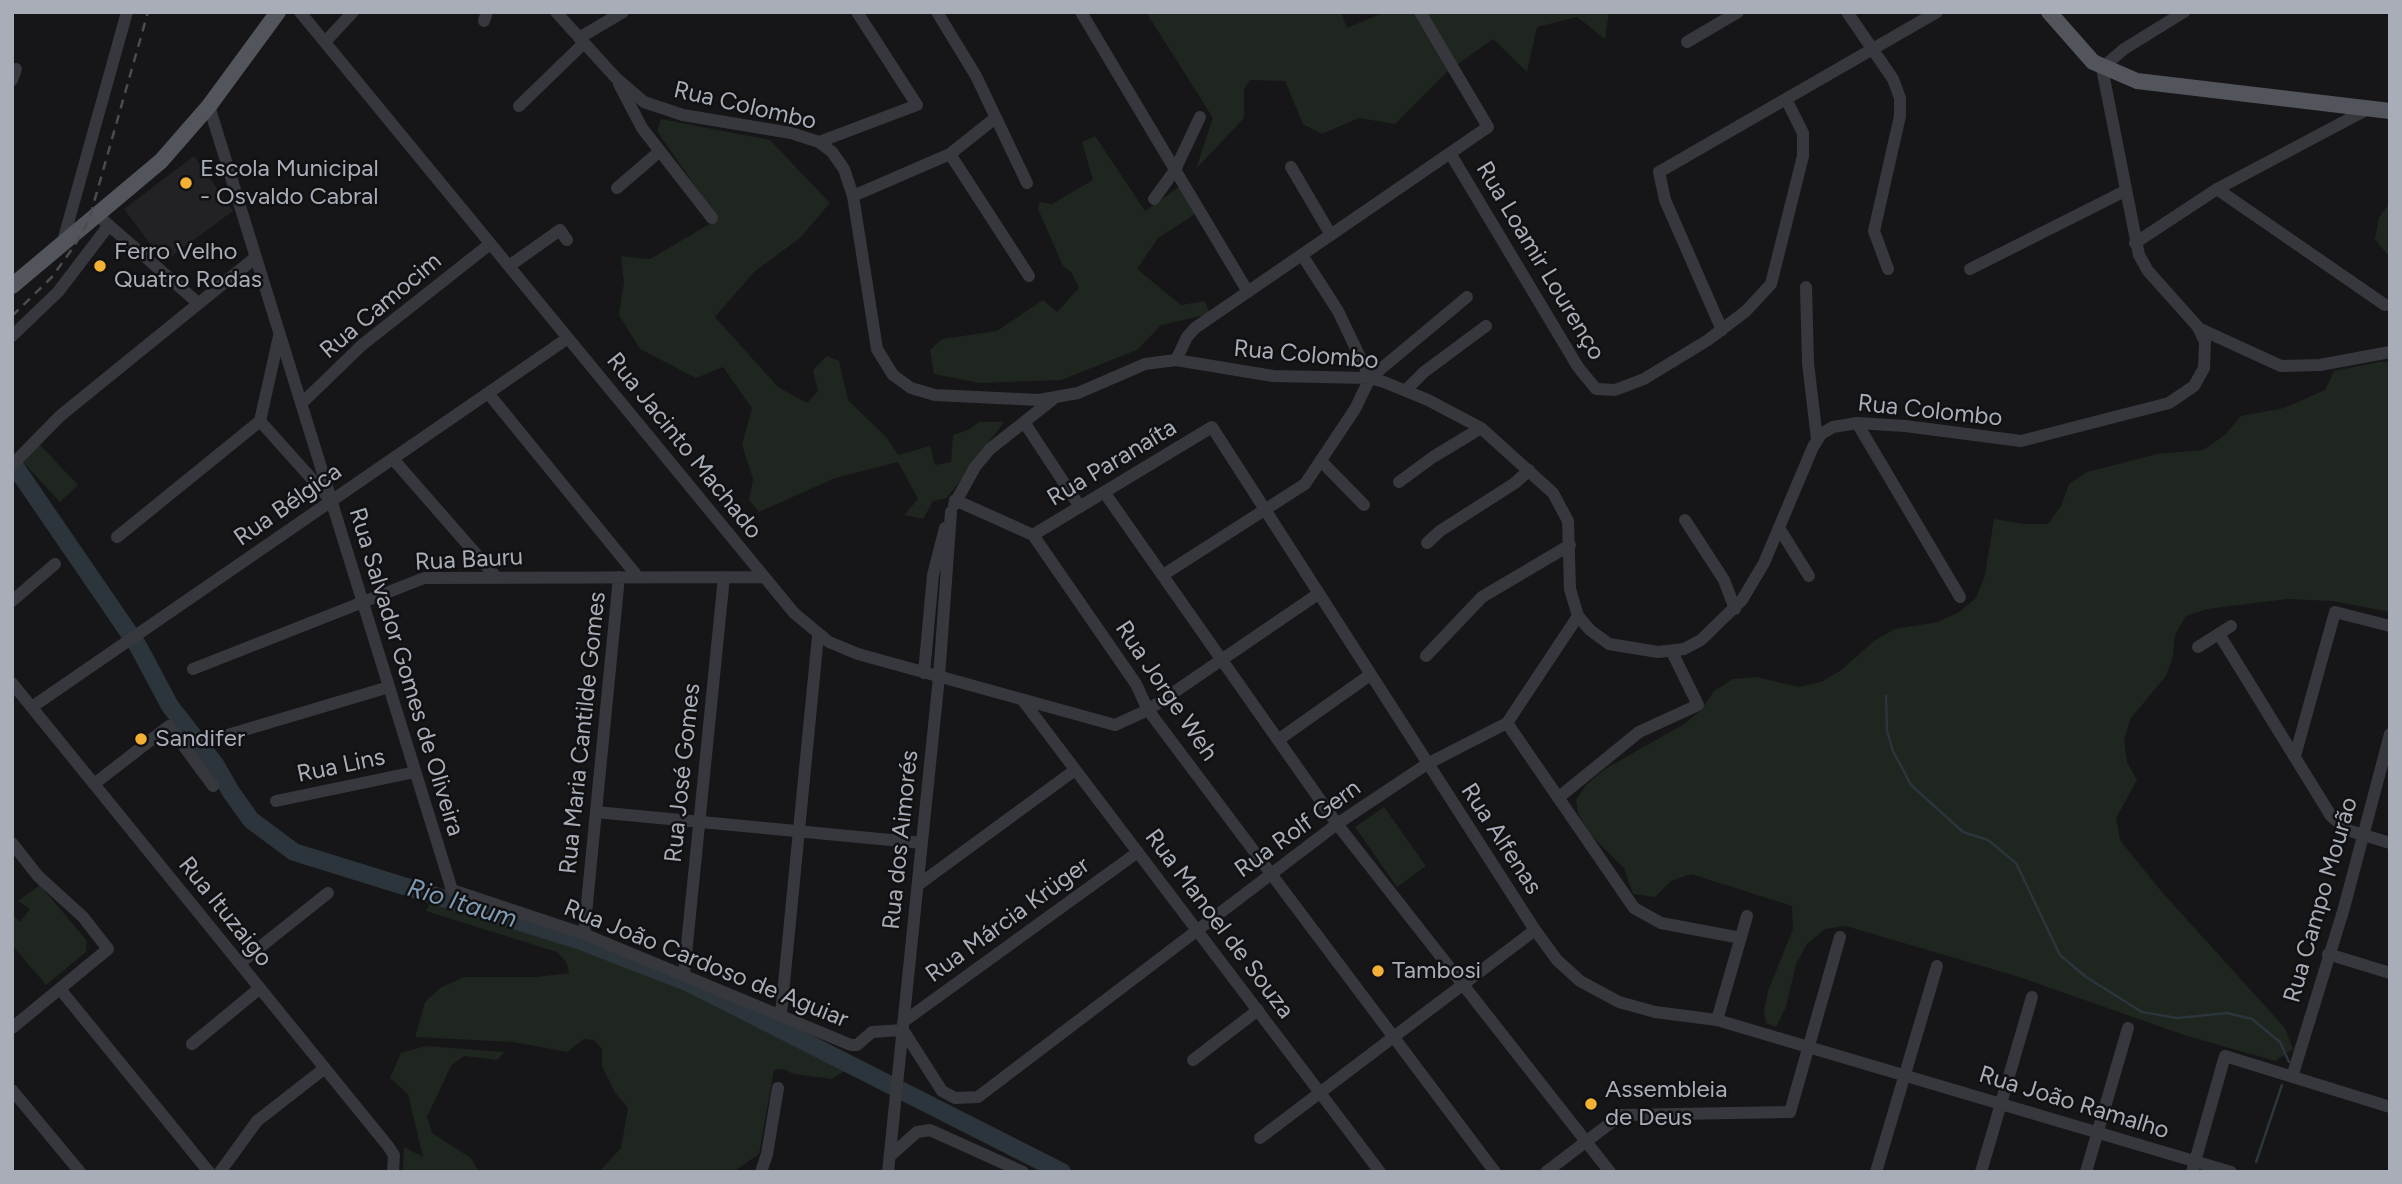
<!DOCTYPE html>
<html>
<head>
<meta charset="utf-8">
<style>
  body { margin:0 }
  #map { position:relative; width:2402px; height:1184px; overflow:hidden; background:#161618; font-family:Figtree,sans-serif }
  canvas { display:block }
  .frame { position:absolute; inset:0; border:14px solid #a8adb8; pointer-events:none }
</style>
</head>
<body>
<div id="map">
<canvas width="2402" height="1184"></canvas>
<div class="frame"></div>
</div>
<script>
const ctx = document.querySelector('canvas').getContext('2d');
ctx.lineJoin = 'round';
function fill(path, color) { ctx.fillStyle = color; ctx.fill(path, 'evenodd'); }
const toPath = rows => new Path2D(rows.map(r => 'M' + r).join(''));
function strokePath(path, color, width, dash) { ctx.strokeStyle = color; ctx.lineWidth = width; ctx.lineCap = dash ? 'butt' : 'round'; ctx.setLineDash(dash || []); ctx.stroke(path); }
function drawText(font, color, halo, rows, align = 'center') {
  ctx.font = font + ' Figtree,sans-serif'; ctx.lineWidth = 5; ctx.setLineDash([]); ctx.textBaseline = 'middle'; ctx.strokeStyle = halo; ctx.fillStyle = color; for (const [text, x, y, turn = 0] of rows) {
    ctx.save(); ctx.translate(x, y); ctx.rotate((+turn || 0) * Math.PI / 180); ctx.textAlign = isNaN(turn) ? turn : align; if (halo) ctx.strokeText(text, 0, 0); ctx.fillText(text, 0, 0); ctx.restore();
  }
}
fill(toPath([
  [194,156,233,211,164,262,124,209]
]), '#222225');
fill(toPath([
  [1146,12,1341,12,1347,28,1385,12,1609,12,1605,39,1577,17,1537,27,1527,72,1493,39,1447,72,1395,124,1359,118,1322,134,1303,124,1285,81,1250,80,1244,89,1244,118,1196,169,1213,118],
  [661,119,770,140,830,203,800,238,754,272,715,317,778,387,807,403,818,391,813,370,827,356,839,361,848,400,887,438,898,455,930,446,935,465,951,462,953,435,968,430,979,422,1004,422,947,498,933,501,923,519,904,515,918,499,898,462,835,478,759,512,749,500,753,479,742,445,752,408,723,367,696,378,640,349,619,315,624,282,621,256,650,259,718,219,657,131],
  [1095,136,1145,211,1180,186,1197,213,1158,238,1137,269,1181,305,1205,301,1210,314,1161,325,1137,350,1061,380,979,383,934,374,930,350,942,339,997,331,1043,300,1057,312,1079,288,1072,273,1063,266,1038,209,1039,202,1052,204,1093,180,1082,142],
  [2390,203,2390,258,2375,239,2379,217],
  [2378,362,2390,362,2390,612,2332,601,2287,599,2207,609,2186,616,2175,635,2173,656,2166,676,2131,718,2124,740,2127,762,2137,780,2116,818,2120,840,2161,891,2285,1028,2293,1049,2275,1061,2187,1036,2019,977,1846,926,1825,929,1807,944,1796,964,1786,1007,1776,1027,1766,1023,1764,1011,1768,991,1793,929,1792,906,1691,874,1671,881,1655,897,1633,894,1624,868,1589,833,1578,813,1576,800,1586,785,1605,769,1684,724,1701,710,1714,691,1733,679,1756,677,1799,687,1821,682,1840,671,1874,641,1895,629,1938,622,1959,612,1976,598,1985,575,1994,519,2024,524,2048,524,2061,506,2069,484,2087,472,2157,454,2203,450,2225,435,2241,416,2284,408,2325,390,2334,371],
  [39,444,78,485,60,502,23,462],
  [1384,807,1426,866,1397,887,1355,827],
  [40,885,87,941,86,952,46,985,12,945,12,914,20,922,30,909,18,901],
  [432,899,579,944,670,980,730,1007,846,1070,832,1079,793,1074,783,1069,774,1070,759,1154,733,1172,599,1172,621,1148,628,1108,616,1094,602,1066,602,1049,594,1040,584,1039,567,1052,513,1042,415,1037,425,1002,440,988,464,977,536,977,569,973,567,963,557,952,426,911],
  [425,1046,505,1052,497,1060,464,1056,451,1066,427,1117,432,1133,471,1158,479,1172,403,1172,404,1147,423,1157,408,1094,390,1078,401,1053]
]), '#1e261f');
strokePath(toPath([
  [1886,696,1887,731,1893,751,1911,785,1963,832,1988,840,2016,863,2060,955,2086,977,2142,1012,2177,1018,2227,1013,2252,1019,2280,1042,2289,1062],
  [2256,1162,2282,1085]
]), '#2c353c', 2.5);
strokePath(toPath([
  [12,462,138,646,170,706,215,764,231,792,251,820,294,852,581,941,687,982,1062,1172]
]), '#2c353c', 18);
strokePath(toPath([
  [300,12,794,613,829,642,858,654,1115,725,1148,710,1318,594],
  [556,12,616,78,644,102,683,115,791,133,819,142,832,152,844,169,853,196,877,349,893,375,911,388,935,395,1039,400,1078,393,1145,364,1176,360,1273,376,1370,378,1384,382,1428,400,1481,428,1553,493,1568,521,1570,589,1578,616,1590,630,1609,644,1658,652,1684,649,1701,640,1742,600,1764,563,1813,447,1821,434,1833,427,1857,423,1905,426,2021,441,2169,403,2194,386,2204,368,2205,342,2198,327,2148,271,2139,255,2102,68,2124,49,2184,12],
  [937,12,976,76,1027,183],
  [1081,12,1248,292],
  [1847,12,1893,79,1900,98,1900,116,1874,231,1888,269],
  [484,21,487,12],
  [579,38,623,12],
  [325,42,353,12],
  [1687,42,1738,12],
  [12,80,16,69],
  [619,84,642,128,712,218],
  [209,106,452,890,584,934,851,1045,857,1045,872,1032,903,1030,942,1091,955,1098,978,1097,1337,824,1427,764,1507,723,1578,616],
  [519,106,584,43],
  [819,142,917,105,857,12],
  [1450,153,1578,367,1596,389,1615,390,1644,379,1708,340,1746,311,1771,284,1803,156,1803,133,1786,99],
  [950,154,1029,276],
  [1291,167,1331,235],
  [617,188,660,151],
  [2217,189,2385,305],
  [853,196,950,154,994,119],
  [1154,199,1175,170,1200,117],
  [104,221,198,303],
  [63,241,127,12],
  [2135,243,2217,189,2368,109],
  [1302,255,1338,311,1370,378],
  [509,266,560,230,567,240],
  [1970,269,2125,191],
  [1806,287,1808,363,1817,439],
  [2198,328,2281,366,2320,365,2390,352],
  [1722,330,1665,200,1659,172,1937,12],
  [12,336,58,292,109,225],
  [1176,360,1187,337,1195,328,1488,127,1420,12],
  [1406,390,1424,372,1486,326],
  [488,393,638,577],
  [301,404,362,345,490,244],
  [260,421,328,497],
  [260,421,279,336],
  [1024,422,1080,507],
  [1857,423,1960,597],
  [393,459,497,578],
  [1322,462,1364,505],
  [12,465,60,416,256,257],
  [1399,482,1433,457,1481,428],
  [1104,492,1337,824,1610,1172],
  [955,500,1033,535,1136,684,1148,710,1495,1172],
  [954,505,975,467,990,449,1052,400],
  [1685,520,1724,580,1735,609],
  [1779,528,1809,576],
  [1033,535,1212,427,1535,930,1557,960,1580,981,1619,1002,1655,1012,1717,1020,2231,1172],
  [117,537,260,421],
  [1427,543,1440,531,1515,483,1529,470],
  [1163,575,1305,484,1355,409,1370,378,1467,297],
  [12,601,55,564],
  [2219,634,2331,816,2347,830,2390,843],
  [2198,647,2231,626],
  [1426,656,1482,597,1570,545],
  [193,669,424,578,763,577],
  [924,673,933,575,945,528],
  [12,683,388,1146,394,1155,393,1172],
  [1024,702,1380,1172],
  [32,707,568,338],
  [1507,723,1634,908,1661,923,1741,938],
  [214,739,389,687],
  [1278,740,1370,675],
  [2295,756,2335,612,2390,626],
  [94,784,169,726,213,786],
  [1558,798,1639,732,1698,705,1672,652],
  [276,801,415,772],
  [596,812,922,843],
  [12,843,38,876,83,917,108,949,12,1028],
  [918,885,1075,770],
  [584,934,619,577],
  [2328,954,2390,973],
  [240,963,328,893],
  [684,974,724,577],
  [60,989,209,1172],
  [781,1014,818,636],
  [1717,1020,1747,916],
  [903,1022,1138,852],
  [192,1044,260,988],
  [1193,1060,1258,1010],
  [2292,1077,2344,908,2390,734],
  [12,1090,80,1172],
  [1260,1138,1535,930],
  [890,1156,917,1132,930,1130,1023,1172],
  [220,1172,257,1121,325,1068],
  [761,1172,767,1154,778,1088],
  [888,1172,939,677,951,512],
  [1546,1172,1621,1115,1790,1112,1840,937],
  [1876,1172,1937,966],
  [1981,1172,2032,997],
  [2086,1172,2128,1028],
  [2192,1172,2225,1056,2390,1107]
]), '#37383d', 12);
strokePath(toPath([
  [2049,12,2093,62,2137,81,2390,111],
  [12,286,161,161,209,106,278,12]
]), '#53555c', 16);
strokePath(toPath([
  [12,316,52,277,75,245,89,220,148,12]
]), '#4a4c52', 2.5, [9, 7]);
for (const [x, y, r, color] of [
  [186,183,7,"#f2b134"],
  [100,266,7,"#f2b134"],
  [141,739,7,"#f2b134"],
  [1378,971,7,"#f2b134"],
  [1591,1104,7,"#f2b134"]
]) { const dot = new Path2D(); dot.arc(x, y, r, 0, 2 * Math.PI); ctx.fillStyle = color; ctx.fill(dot); strokePath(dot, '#111113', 2.5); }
drawText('24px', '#a8adb8', '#111113', [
  ["Rua Colombo",745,106,13],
  ["Rua Loamir Lourenço",1540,261,59],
  ["Rua Camocim",381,306,-40],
  ["Rua Colombo",1306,355,5],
  ["Rua Colombo",1930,411,6],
  ["Rua Jacinto Machado",684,446,51],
  ["Rua Paranaíta",1112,463,-31],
  ["Rua Bélgica",288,505,-35],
  ["Rua Bauru",469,560,-3],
  ["Rua Salvador Gomes de Oliveira",406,672,73],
  ["Rua Jorge Weh",1166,691,56],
  ["Rua Maria Cantilde Gomes",583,733,-84],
  ["Rua Lins",341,766,-12],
  ["Rua José Gomes",683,773,-84],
  ["Rua Rolf Gern",1298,829,-36],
  ["Rua Alfenas",1501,839,57],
  ["Rua dos Aimorés",901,840,-84],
  ["Rua Campo Mourão",2321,900,-74],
  ["Rua Ituzaigo",225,912,51],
  ["Rua Márcia Krüger",1008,920,-36],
  ["Rua Manoel de Souza",1219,924,53],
  ["Rua João Cardoso de Aguiar",706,964,22],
  ["Rua João Ramalho",2074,1103,17]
]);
drawText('24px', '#a8adb8', '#111113', [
  ["Escola Municipal",200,169],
  ["- Osvaldo Cabral",200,197],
  ["Ferro Velho",114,252],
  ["Quatro Rodas",114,280],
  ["Sandifer",155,739],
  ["Tambosi",1392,971],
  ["Assembleia",1605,1090],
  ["de Deus",1605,1118]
], 'left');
drawText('italic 26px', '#7f9bb3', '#111113', [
  ["Rio Itaum",462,904,17]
]);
</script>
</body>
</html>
